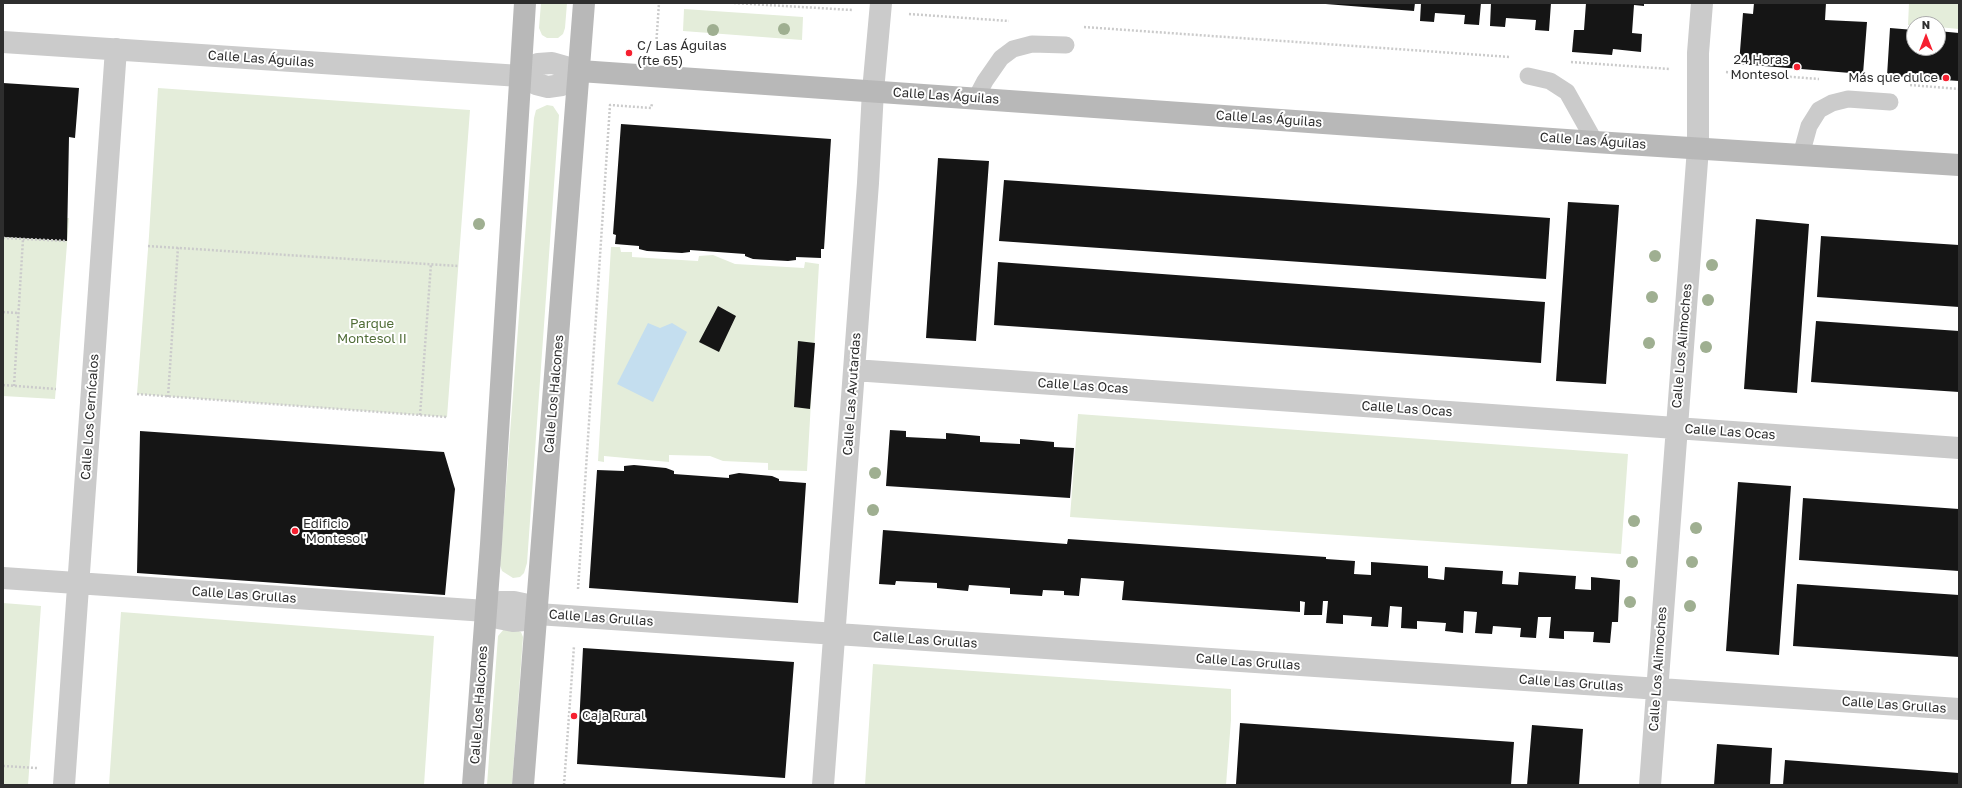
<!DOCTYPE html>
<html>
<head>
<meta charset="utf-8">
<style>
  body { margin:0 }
  #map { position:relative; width:1962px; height:788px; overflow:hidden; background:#fff; font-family:"Golos Text",sans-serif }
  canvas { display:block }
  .frame { position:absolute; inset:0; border:4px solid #2e2e2e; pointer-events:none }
  .north { position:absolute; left:1906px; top:16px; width:40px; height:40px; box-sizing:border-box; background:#fff; border:1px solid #ababab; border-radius:50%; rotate:0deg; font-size:11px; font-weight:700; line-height:16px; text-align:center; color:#2e2e2e }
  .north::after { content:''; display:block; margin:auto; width:14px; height:18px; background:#f61f2f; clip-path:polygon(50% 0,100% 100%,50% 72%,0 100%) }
</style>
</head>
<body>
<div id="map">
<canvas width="1962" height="788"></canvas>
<div class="frame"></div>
<div class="north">N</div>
</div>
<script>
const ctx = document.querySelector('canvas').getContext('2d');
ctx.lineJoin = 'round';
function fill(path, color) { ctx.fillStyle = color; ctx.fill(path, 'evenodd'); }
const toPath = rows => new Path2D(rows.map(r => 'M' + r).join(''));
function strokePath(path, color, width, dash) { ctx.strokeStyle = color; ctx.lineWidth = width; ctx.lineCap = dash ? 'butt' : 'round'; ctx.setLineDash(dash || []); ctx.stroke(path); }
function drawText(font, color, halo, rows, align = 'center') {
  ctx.font = font + ' "Golos Text",sans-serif'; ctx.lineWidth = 4; ctx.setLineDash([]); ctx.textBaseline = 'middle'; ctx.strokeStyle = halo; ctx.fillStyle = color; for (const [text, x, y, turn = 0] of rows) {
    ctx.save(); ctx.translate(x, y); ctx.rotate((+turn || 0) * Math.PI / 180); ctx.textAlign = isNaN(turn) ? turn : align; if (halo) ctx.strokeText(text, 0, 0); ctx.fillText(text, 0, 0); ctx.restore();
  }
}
fill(toPath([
  [541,3,567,3,565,28,563,34,558,38,547,38,542,35,539,28],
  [1909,3,1959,3,1959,29,1938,27,1938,24,1908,25],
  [684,9,803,17,802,40,683,31],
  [158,88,470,110,447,417,137,394,149,236],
  [547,105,553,106,559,115,527,563,524,573,520,577,513,578,502,571,500,565,534,118,536,110],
  [3,218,69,218,55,399,3,396],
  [611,247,620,247,621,252,632,252,632,257,698,261,699,256,713,255,735,264,804,268,805,262,819,264,807,471,768,470,768,463,723,461,710,456,669,455,669,462,604,456,604,462,598,461],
  [1078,414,1628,454,1621,554,1070,517],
  [3,603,41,606,28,785,3,785],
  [121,612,434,636,424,785,109,785],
  [512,628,521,632,523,637,512,785,487,785,498,636,504,629],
  [873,664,1231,689,1231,720,1226,785,865,785]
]), '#e4edda');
fill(toPath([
  [648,323,660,328,672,323,687,332,653,402,617,384]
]), '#c4deef');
fill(toPath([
  [1313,3,1415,3,1414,11],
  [1421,3,1481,3,1479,25,1464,24,1465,15,1435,13,1434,22,1420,21],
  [1491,3,1551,3,1549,31,1535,30,1536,20,1506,18,1505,27,1490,26],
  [1586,3,1644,3,1644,6,1634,5,1632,33,1642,34,1641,52,1613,49,1612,55,1572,52,1574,30,1584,30],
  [1754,3,1826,3,1825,20,1867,22,1863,74,1739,64,1743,13,1753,14],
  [1890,28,1914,30,1914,48,1938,48,1938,31,1959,33,1959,81,1887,76],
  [3,83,79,88,75,138,69,137,67,241,3,237],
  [621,124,831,139,824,249,821,249,821,258,796,257,796,260,788,261,753,259,745,256,745,254,690,250,690,252,682,253,647,251,639,249,639,246,615,244,616,235,613,234],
  [938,158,989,161,976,341,926,338],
  [1004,180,1550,218,1546,279,999,241],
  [1568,202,1619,205,1606,384,1556,381],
  [1756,219,1809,224,1797,393,1744,389],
  [1821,236,1959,245,1959,307,1817,297],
  [998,262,1545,302,1541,363,994,325],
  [718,306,736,316,719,352,699,342],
  [1816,321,1959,331,1959,392,1811,382],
  [798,341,815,343,810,409,794,407],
  [890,430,906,431,906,437,946,439,946,433,980,436,980,442,1020,444,1020,439,1054,442,1054,447,1074,448,1070,498,886,486],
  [140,431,444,452,455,489,445,595,137,573],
  [634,465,666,468,674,471,674,474,729,478,729,475,739,473,772,476,779,479,779,481,806,483,798,603,589,588,597,470,624,471,624,466],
  [1738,482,1791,486,1779,655,1726,651],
  [1803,498,1959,509,1959,571,1799,560],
  [883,530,1067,544,1068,539,1326,557,1326,559,1355,561,1354,574,1371,575,1371,562,1428,566,1428,578,1444,580,1445,567,1503,571,1502,584,1518,585,1519,572,1576,576,1575,589,1591,590,1591,577,1620,580,1618,622,1612,622,1610,643,1593,642,1594,632,1564,631,1564,639,1549,638,1551,617,1538,617,1536,638,1520,637,1521,628,1493,626,1492,634,1475,633,1477,612,1464,611,1463,633,1445,631,1446,623,1417,621,1417,629,1401,628,1402,607,1390,606,1388,627,1371,626,1372,617,1343,615,1343,624,1326,623,1328,601,1323,601,1322,615,1304,615,1305,602,1300,601,1300,612,1122,600,1124,581,1081,578,1079,596,1064,595,1064,591,1043,590,1042,596,1010,594,1010,588,969,585,968,591,937,588,937,583,896,581,895,585,879,584],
  [1797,584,1959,595,1959,657,1793,646],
  [583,648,794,662,785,778,577,764],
  [1240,723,1514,742,1511,785,1236,784],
  [1532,725,1583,729,1579,785,1527,785],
  [1717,744,1772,748,1770,785,1714,785],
  [1785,760,1959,773,1959,785,1783,785]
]), '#151515');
strokePath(toPath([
  [734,3,852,10],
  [909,14,1009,21],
  [1084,27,1510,57],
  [656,47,659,3],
  [1571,62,1670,69],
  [1726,72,1819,79],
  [1910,85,1959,89],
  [3,238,67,241],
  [148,246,458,266],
  [3,312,18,313],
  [3,385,56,389],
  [14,386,23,239],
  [137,394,447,417],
  [168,397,178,247],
  [420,415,431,264],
  [578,589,610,105,651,108,652,104],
  [3,766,37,768],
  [564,785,574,646]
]), '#cbcbcb', 2.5, [2, 2]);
strokePath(toPath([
  [1528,76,1550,81,1567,92,1595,142],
  [976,98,985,81,1001,58,1013,49,1032,44,1066,45],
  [1801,155,1809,126,1819,110,1832,103,1848,99,1890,102]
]), '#cbcbcb', 17);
strokePath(toPath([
  [3,42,520,76,536,84,548,87,562,85,571,81,580,71,552,63,538,64,528,68,520,76],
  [854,370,1959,448],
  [3,578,486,611,498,618,513,621,525,620,537,614,1959,709],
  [486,611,500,602,514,602,528,605,537,614],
  [64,785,116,49],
  [823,785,868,183,873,91,881,3],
  [1650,785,1698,148,1698,53,1702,3]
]), '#cbcbcb', 22);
strokePath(toPath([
  [580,71,1595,142,1959,165],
  [473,785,491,544,525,3],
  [523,785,584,3]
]), '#b8b8b8', 22);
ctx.fillStyle = '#9faf91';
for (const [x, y] of [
  [784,29],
  [713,30],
  [479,224],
  [1655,256],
  [1712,265],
  [1652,297],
  [1708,300],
  [1649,343],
  [1706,347],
  [875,473],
  [873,510],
  [1634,521],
  [1696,528],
  [1632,562],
  [1692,562],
  [1630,602],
  [1690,606]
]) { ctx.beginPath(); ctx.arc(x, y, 6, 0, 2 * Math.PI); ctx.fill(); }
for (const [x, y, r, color] of [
  [629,53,4,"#f61f2f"],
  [1797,67,4,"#f61f2f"],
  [1946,78,4,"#f61f2f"],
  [295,531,4,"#f61f2f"],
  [574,716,4,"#f61f2f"]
]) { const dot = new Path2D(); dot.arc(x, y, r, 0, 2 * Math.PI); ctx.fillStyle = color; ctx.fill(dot); strokePath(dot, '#fff', 1.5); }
drawText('13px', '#2e2e2e', '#fff', [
  ["C/ Las Águilas",637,46],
  ["(fte 65)",637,61],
  ["24 Horas",1789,60,"right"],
  ["Montesol",1789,75,"right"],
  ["Más que dulce",1938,78,"right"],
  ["Edificio",303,524],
  ["'Montesol'",303,539],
  ["Caja Rural",582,716]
], 'left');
drawText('13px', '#2e2e2e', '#fff', [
  ["Calle Las Águilas",261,59,4],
  ["Calle Las Águilas",946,96,4],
  ["Calle Las Águilas",1269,119,4],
  ["Calle Las Águilas",1593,141,4],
  ["Calle Los Alimoches",1682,346,-85],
  ["Calle Las Ocas",1083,386,4],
  ["Calle Los Halcones",554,394,-85],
  ["Calle Las Avutardas",852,394,-86],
  ["Calle Las Ocas",1407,409,4],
  ["Calle Los Cernícalos",90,417,-86],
  ["Calle Las Ocas",1730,432,4],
  ["Calle Las Grullas",244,595,4],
  ["Calle Las Grullas",601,618,4],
  ["Calle Las Grullas",925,640,4],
  ["Calle Las Grullas",1248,662,4],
  ["Calle Los Alimoches",1658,669,-86],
  ["Calle Las Grullas",1571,683,4],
  ["Calle Los Halcones",479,705,-86],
  ["Calle Las Grullas",1894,705,4]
]);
drawText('13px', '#506d37', '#fff', [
  ["Parque",372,324],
  ["Montesol II",372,339]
]);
</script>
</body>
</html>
